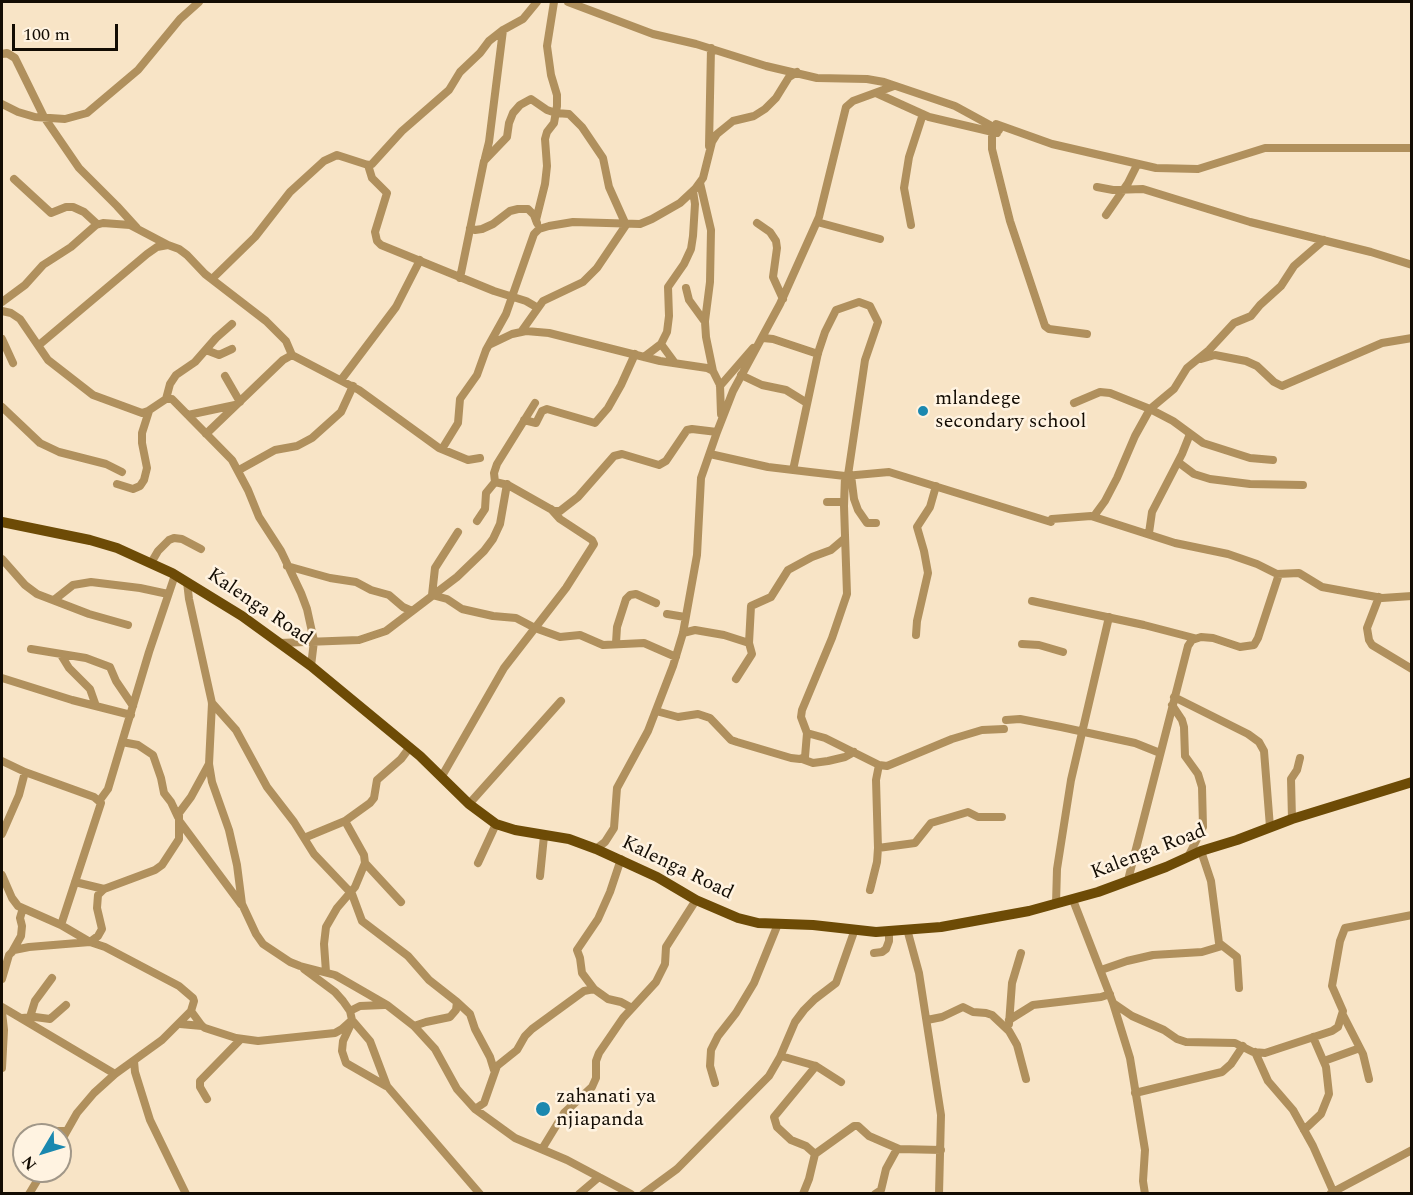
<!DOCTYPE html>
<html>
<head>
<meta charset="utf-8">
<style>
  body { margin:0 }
  #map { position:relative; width:1413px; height:1195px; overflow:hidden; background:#f8e4c6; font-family:Spectral,serif }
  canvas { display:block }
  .frame { position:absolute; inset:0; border:3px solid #130c03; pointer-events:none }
  .north { position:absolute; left:12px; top:1123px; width:60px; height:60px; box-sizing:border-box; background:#fff3e1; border:2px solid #a19788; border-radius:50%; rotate:232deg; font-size:16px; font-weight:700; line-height:24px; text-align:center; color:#130c03 }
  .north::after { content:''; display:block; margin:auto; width:21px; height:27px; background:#1b88af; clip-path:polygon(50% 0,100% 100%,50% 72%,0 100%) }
  .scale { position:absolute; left:12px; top:24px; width:106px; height:27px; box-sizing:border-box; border:3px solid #130c03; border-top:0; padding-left:8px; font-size:18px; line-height:21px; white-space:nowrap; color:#130c03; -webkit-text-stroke:4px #fff3e1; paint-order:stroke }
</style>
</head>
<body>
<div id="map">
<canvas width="1413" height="1195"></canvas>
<div class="frame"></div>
<div class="north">N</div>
<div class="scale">100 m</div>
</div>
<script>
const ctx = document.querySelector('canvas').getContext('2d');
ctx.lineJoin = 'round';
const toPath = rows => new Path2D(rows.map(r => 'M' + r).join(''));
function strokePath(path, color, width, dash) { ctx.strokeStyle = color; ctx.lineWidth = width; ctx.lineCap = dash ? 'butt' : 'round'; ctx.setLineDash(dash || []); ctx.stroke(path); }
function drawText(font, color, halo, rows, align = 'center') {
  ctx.font = font + ' Spectral,serif'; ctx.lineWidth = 5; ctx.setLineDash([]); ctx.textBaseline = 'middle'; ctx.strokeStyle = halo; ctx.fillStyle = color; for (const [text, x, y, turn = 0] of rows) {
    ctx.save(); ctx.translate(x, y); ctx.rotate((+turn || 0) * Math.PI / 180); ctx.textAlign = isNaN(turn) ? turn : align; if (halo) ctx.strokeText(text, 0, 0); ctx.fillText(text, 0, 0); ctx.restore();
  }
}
strokePath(toPath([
  [568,2,653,34,696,44,766,66,817,78,867,79,884,82,955,106,999,130],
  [2,54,7,53,15,58,44,117,79,168,117,206,137,228],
  [876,93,929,117,997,133],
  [2,104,18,112,35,117,65,119,87,113,138,70,180,19,199,2],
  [996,124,1052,144,1156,168,1198,169,1265,148,1412,148],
  [992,132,992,149,1010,221,1045,326,1049,329,1087,334],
  [709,146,711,48],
  [485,158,489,142,503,30],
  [368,165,372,178,387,193,375,232,377,241,381,245,494,291,526,301,538,308],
  [14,179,51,213,66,207,73,207,84,212,97,224],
  [700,183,711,230,710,282,705,321],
  [1097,187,1113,190,1143,189,1250,222,1371,252,1412,265],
  [1106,215,1128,183,1137,165],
  [536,220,545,184,547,166,545,139,547,132,554,123,557,106,557,95,551,75,547,46,554,2],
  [817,222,880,239],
  [757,223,770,232,776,241,777,248,773,277,783,299],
  [911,225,904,188,909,157,923,114],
  [470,228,475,230,482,229,493,224,510,211,518,209,528,209,534,215,537,223],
  [460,278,484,161,507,137,509,123,513,113,520,105,531,99,547,110,556,113,569,114,582,127,603,158,609,187,626,225,597,268,583,282,543,301,521,332],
  [212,279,255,237,290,192,324,161,337,155,368,165,372,164,402,131,449,90,460,72,480,53,489,41,503,30,523,19,537,2],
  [686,288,689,300,705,322,706,337,713,371],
  [2,302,25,285,43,265,71,247,96,225,103,223,130,225,168,245],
  [2,311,11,313,20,319,48,360,93,395,142,413,148,411,166,399,172,399,232,460,248,490,259,517,281,551,301,593,307,609,314,641,311,666],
  [763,338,773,339,818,354],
  [2,339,13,363],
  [661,344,675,363],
  [39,345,147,254,157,247,168,245,179,249,187,255,205,274,266,321,286,341,292,355],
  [489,345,512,334,526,331,549,333,660,361,707,368,713,371,720,385,721,414],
  [206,350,219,355,232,349],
  [644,357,661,344,667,332,669,316,668,287,684,264,691,249,693,236,695,204,693,191],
  [1201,359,1215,355,1246,361,1257,366,1274,382,1282,386,1382,343,1412,338],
  [741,375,762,385,786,390,807,403],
  [225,376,240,402],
  [341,380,396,307,420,260],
  [720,386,753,348],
  [166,399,170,384,176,375,195,362,216,338,232,324],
  [1074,403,1100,392,1110,393,1150,409,1173,421,1203,443,1250,458,1273,460],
  [2,407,40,443,59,452,106,464,122,472],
  [188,415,235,405],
  [524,420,536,423,542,411,547,409,595,423,608,408,621,385,635,354],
  [206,434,283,360,292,355,359,390,439,448,468,460,480,458],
  [442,449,458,423,460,399,477,375,486,350,506,314,534,234,539,229,549,226,573,222,640,224,652,219,680,203,695,189,703,178,712,142,717,134,733,121,754,116,765,109,776,98,789,77,797,72],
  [710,454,768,467,810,472,845,476,889,472,1051,522],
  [1178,462,1194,474,1210,479,1250,484,1303,485],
  [239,470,275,450,297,446,312,438,341,412,353,386],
  [793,470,818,353,825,332,836,310,859,302,870,306,878,322,865,360,848,475],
  [851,475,854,499,858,510,867,523,876,523],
  [495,482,494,473,497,464,535,403],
  [117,484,133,489,140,486,144,480,147,468,142,443,142,433,149,411],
  [827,502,844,502],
  [1094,516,1105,501,1117,478,1135,436,1150,409,1174,389,1187,368,1209,350,1234,323,1251,316,1260,305,1281,286,1294,266,1324,240],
  [1052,519,1091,516,1175,543,1228,554,1257,564,1277,574,1299,573,1322,587,1382,598,1412,596],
  [477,521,485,509,486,493,495,482,508,485,554,511,560,511,578,497,614,456,622,454,659,465,666,461,687,430,692,429,717,432],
  [458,532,435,568,432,595,447,599,462,609,493,616,516,618,535,628,560,637,580,635,603,645,644,643,676,657],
  [1149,533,1152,512,1182,454,1190,434],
  [2,559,25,585,37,594,89,614,128,625],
  [151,563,158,551,169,540,174,538,182,539,201,549],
  [287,566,330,578,356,582,371,590,389,595,403,607,412,611],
  [187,582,189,599,212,703,209,764,212,782,229,830,237,865,242,904,256,934,263,944,290,962,300,966,335,975,387,1005,414,1026,435,1049,457,1089,475,1109,515,1138,567,1160,631,1194],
  [1379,597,1367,628,1369,640,1372,645,1412,669],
  [54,600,73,585,91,582,140,588,168,594],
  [1032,601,1144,625,1194,638],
  [667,614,685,617],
  [683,633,695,630,724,635,749,643],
  [916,635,917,621,928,573,924,551,917,527,930,507,936,486],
  [279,643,359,640,386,631,457,577,484,551,493,539,500,524,507,484],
  [616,643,617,627,626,599,630,595,636,594,656,603],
  [1022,644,1039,645,1063,652],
  [31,649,86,658,110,667,116,681,133,706],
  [61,655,69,668,90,689,96,706],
  [2,678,72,700,131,715],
  [736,679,752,654,749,643,751,606,771,597,788,570,812,557,831,550,844,539],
  [1174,697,1248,734,1259,742,1264,751,1270,827],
  [212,703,236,730,267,787,294,822,314,854,352,894,362,921,408,956,429,980,457,1002,456,1010,450,1017,426,1022,414,1026],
  [1172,705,1182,720,1184,727,1185,756,1198,774,1202,787,1203,827,1188,857],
  [656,711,678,717,698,714,710,718,731,740,737,742,791,758,800,759,805,757,807,733,801,717,802,710,832,638,847,594,844,506,845,476],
  [1006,720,1020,719,1061,727,1135,743,1160,753],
  [807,733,825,738,879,765,887,766,952,739,982,730,1004,729],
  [122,742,138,745,153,755,161,778,164,793,171,802,178,817],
  [802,759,813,763,828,761,845,757,854,752],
  [2,761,25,772,94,797,101,803,61,925],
  [442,776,504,668,566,588,594,544,592,540,560,519,551,509],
  [100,800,108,789,149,652,175,575],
  [469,804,561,701],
  [1292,819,1291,779,1297,770,1300,758],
  [180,822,241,904],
  [2,834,19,795,25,772],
  [304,838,345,821,370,803,374,798,377,780,401,759,410,747],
  [878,848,915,843,931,823,968,812,978,817,1002,817],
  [596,849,605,842,614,828,617,788,648,731,673,666,683,633,697,555,701,478,717,432,733,391,780,304,819,217,846,107,853,101,894,86],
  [1201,851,1211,881,1219,943,1237,957,1239,988],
  [365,863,401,902],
  [478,863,496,824],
  [2,875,12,898,18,906,61,925,90,942,105,947,179,986,193,998,194,1001,191,1011,202,1026,205,1028,236,1038,258,1041,335,1033,342,1029,352,1020],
  [540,876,544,836],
  [1128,880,1188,646,1192,640,1201,637,1213,638,1240,647,1254,645,1258,638,1279,574],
  [75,882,104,889],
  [870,890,877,862,878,848,876,780,879,765],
  [1073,900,1113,1003,1130,1058,1145,1150,1143,1181,1145,1194],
  [1056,904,1057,869,1071,780,1109,617],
  [907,929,919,973,941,1115,939,1194],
  [12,952,21,936,22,926,20,918,23,908],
  [874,953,882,952,886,949,889,941,889,931],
  [304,969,335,992,343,1001,350,1011,352,1020,370,1041,387,1086,480,1194],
  [1101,970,1127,961,1153,955,1202,952,1222,946],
  [326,972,324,944,326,927,337,908,355,887,365,863,364,855,345,821],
  [2,979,9,955,14,950,29,947,90,942,98,936,102,929,97,908,98,895,104,889,155,870,162,865,179,839,179,813,191,797,209,764],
  [594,989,582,973,580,958,577,950,598,919,610,892,621,859],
  [457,1002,470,1014,475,1029,490,1057,494,1070],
  [1113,1003,1132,1016,1164,1030,1177,1039,1186,1042,1235,1043,1253,1052,1265,1053,1332,1031,1338,1027,1343,1011,1332,986,1340,941,1345,928,1412,915],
  [2,1007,115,1074],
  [350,1011,360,1006,384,1005],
  [2,1012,4,1030,2,1068],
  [1343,1015,1363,1054,1369,1079],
  [30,1017,35,1001,52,978],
  [22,1018,35,1017,50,1019,66,1005],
  [927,1020,942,1017,963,1007,973,1012,986,1013,992,1015,1009,1031,1017,1045,1026,1079],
  [1009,1020,1033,1005,1101,997,1110,994],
  [180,1024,202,1026],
  [1009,1024,1012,983,1021,953],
  [350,1026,343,1041,342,1051,346,1063,386,1086],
  [1255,1052,1268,1081,1293,1110,1313,1146,1333,1191],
  [781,1056,816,1066,841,1082],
  [134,1061,135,1072,150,1120,186,1194],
  [1324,1061,1360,1048],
  [715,1083,710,1066,711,1050,718,1036,736,1013,754,983,778,924],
  [1135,1093,1222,1072,1231,1064,1243,1046],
  [207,1099,200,1087,200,1081,241,1039],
  [475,1109,484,1103,497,1066,517,1050,525,1036,532,1029,584,991,594,989,608,999,621,1002,632,1008],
  [35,1129,41,1131,66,1131],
  [1304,1130,1321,1114,1329,1094,1326,1067,1313,1037],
  [60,1143,77,1113,94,1093,115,1074,162,1040,191,1011],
  [542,1149,564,1113,592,1087,596,1078,596,1061,599,1053,623,1018,656,982,665,964,666,947,696,900],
  [815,1154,806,1146,791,1140,777,1127,774,1117,816,1066],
  [1331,1193,1412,1150],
  [29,1194,43,1171],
  [579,1194,599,1177],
  [643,1194,677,1169,769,1076,780,1057,795,1022,804,1010,815,999,836,983,855,929],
  [803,1194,809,1179,815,1154,854,1126,858,1126,869,1136,899,1149,941,1150],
  [875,1194,881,1190,886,1169,897,1149]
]), '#b0905d', 8);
strokePath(toPath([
  [2,522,90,540,117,548,172,573,242,616,311,666,420,756,469,804,496,824,515,830,569,839,596,849,657,877,696,900,738,918,758,923,813,925,876,932,941,927,1029,911,1098,892,1166,867,1201,851,1237,840,1292,819,1412,782]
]), '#6d4b06', 10);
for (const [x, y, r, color] of [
  [923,411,6,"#1b88af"],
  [543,1109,8,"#1b88af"]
]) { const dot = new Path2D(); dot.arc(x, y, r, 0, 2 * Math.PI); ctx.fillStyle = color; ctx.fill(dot); strokePath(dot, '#fff3e1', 2); }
drawText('20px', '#130c03', '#fff3e1', [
  ["mlandege",935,400],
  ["secondary school",935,423],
  ["zahanati ya",556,1098],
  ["njiapanda",556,1121]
], 'left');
drawText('20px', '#130c03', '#fff3e1', [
  ["Kalenga Road",259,608,34],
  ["Kalenga Road",1149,853,-21],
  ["Kalenga Road",677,869,26]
]);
</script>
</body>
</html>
